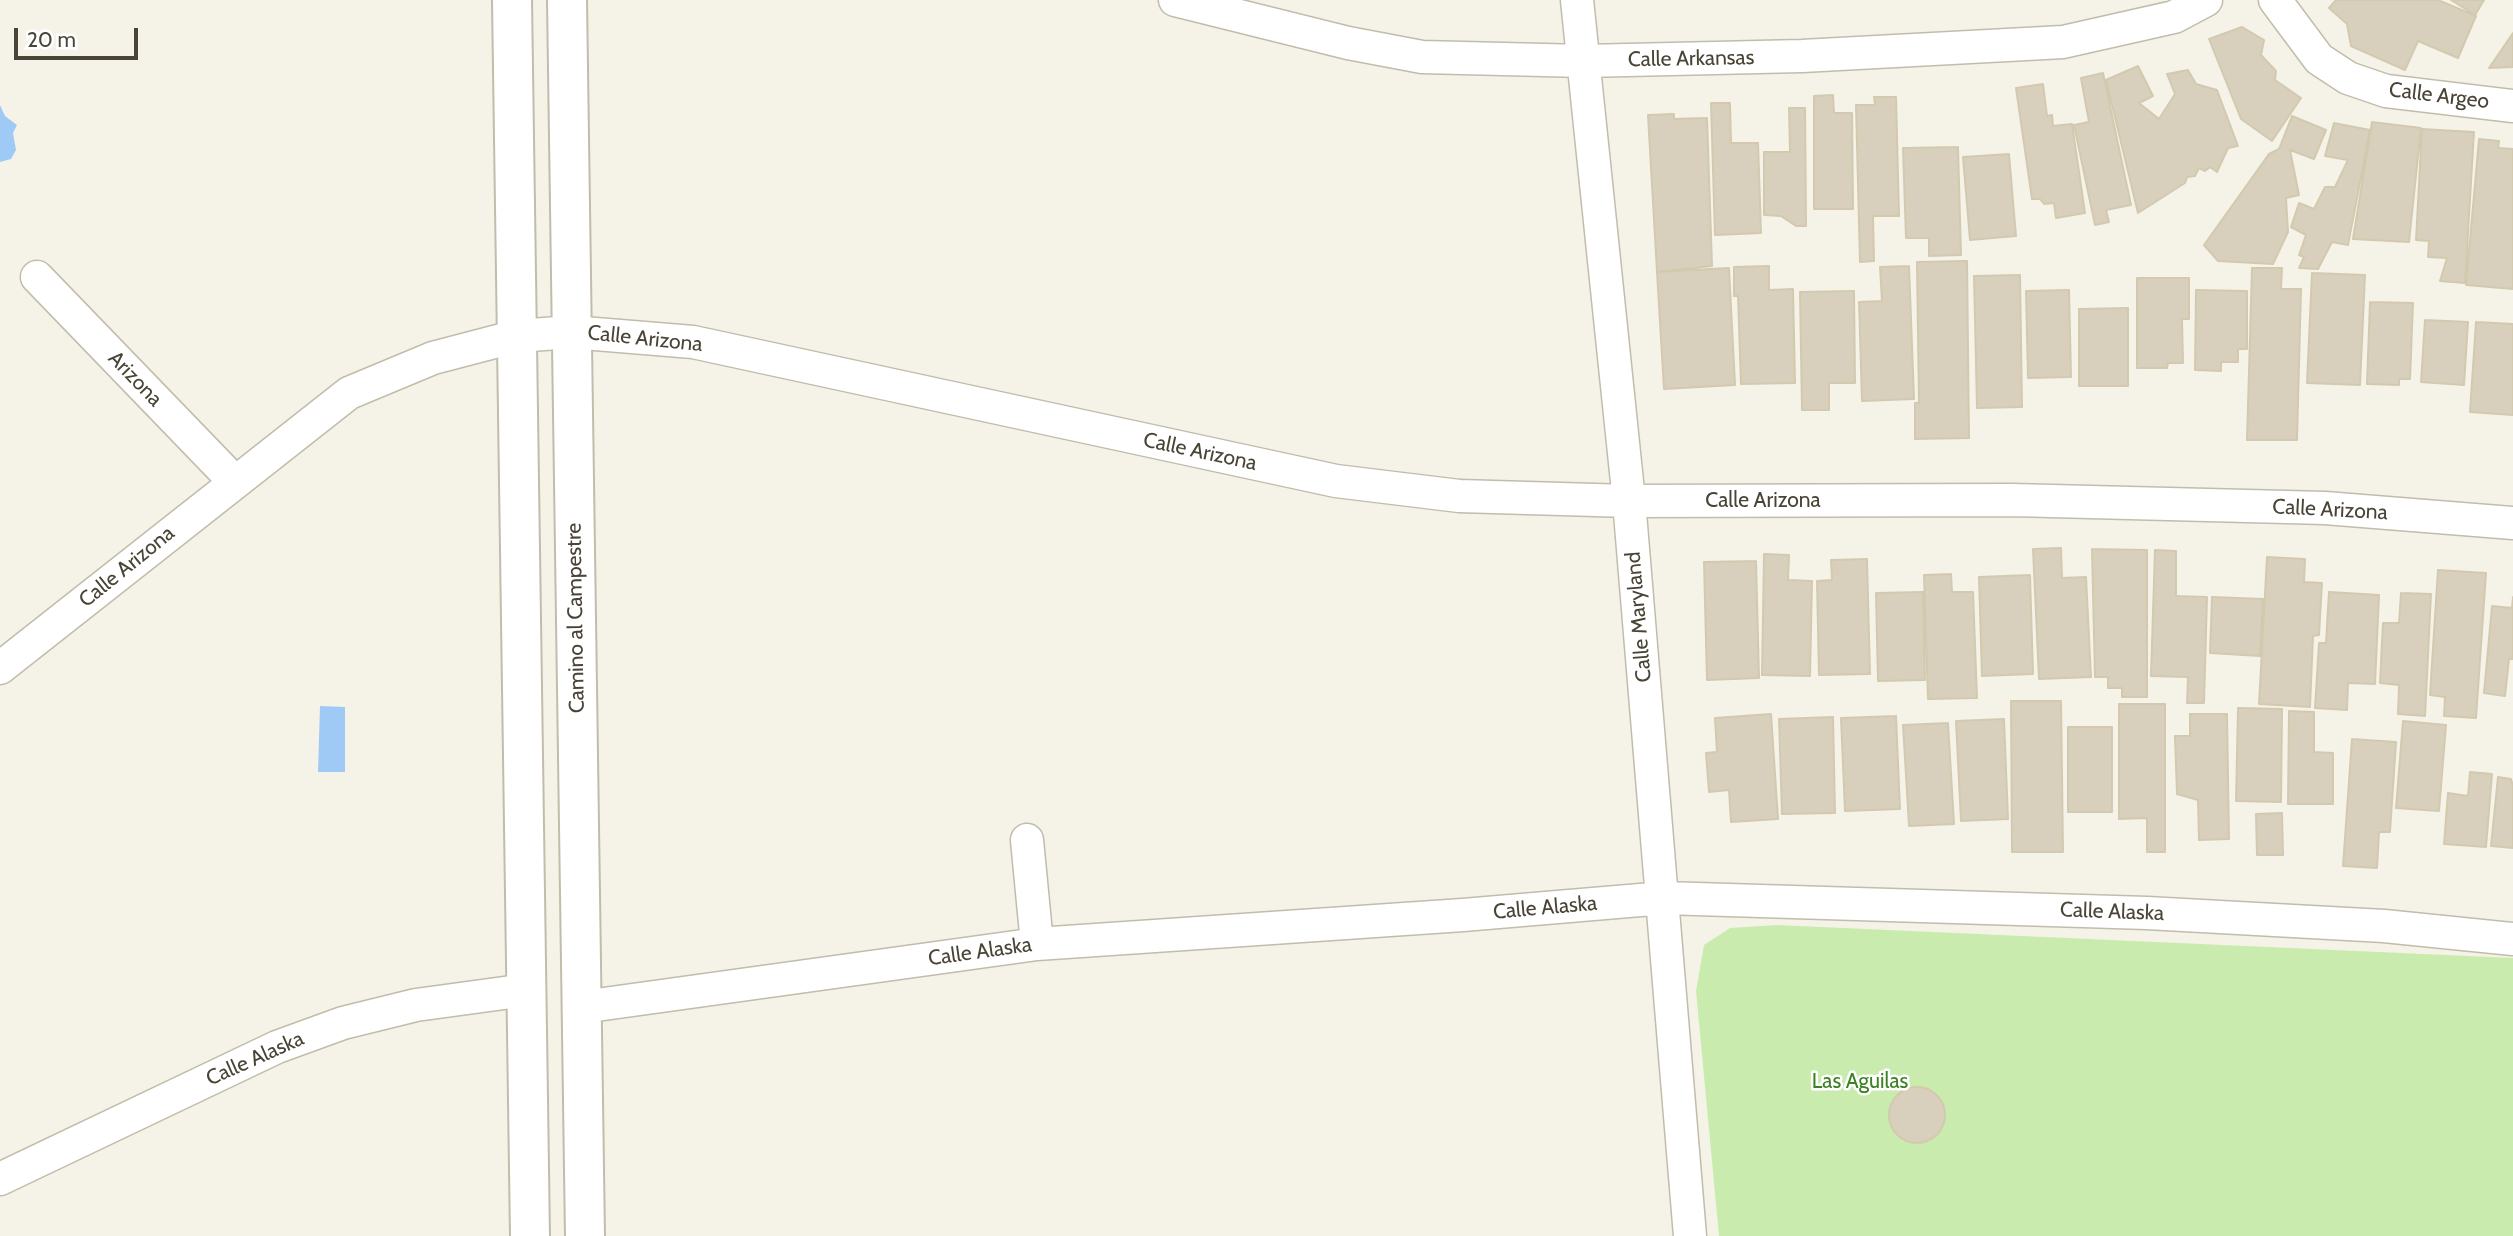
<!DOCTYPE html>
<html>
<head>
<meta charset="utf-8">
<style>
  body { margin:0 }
  #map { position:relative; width:2513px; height:1236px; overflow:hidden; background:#f5f3e8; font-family:Cabin,sans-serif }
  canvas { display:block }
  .scale { position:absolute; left:14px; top:28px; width:124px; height:32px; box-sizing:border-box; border:4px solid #494436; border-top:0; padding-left:9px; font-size:21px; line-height:24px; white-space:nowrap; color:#494436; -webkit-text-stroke:5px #fff; paint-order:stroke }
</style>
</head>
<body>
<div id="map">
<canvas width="2513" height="1236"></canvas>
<div class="scale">20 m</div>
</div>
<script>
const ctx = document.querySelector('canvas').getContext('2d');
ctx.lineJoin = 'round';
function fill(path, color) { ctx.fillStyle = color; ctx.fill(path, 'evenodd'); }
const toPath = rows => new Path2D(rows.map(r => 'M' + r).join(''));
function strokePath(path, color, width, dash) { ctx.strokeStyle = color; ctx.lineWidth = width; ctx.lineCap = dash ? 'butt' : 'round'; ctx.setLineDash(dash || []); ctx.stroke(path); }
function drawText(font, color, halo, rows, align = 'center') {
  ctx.font = font + ' Cabin,sans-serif'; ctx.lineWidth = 5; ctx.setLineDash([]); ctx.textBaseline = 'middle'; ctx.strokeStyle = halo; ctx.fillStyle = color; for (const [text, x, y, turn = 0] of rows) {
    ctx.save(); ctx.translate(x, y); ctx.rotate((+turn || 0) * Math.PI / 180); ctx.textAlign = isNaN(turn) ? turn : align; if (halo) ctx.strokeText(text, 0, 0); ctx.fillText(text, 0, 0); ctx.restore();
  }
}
fill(toPath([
  [1777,925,2513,958,2513,1236,1719,1236,1696,991,1704,945,1730,928]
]), '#c9ecae');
fill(toPath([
  [0,105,5,116,17,125,13,133,16,150,11,159,0,162],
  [320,706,345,707,345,772,318,772]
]), '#a0caf6');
const building = toPath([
  [2336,0,2438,0,2476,16,2458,58,2418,41,2405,70,2351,46,2347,24,2329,8,2336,0],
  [2451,0,2484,0,2475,15,2451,0],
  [2242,27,2264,40,2261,55,2276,71,2275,80,2301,98,2272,141,2241,119,2209,39,2242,27],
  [2513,33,2513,67,2489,68,2513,33],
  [2138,66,2153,96,2139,103,2159,119,2175,94,2167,74,2188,70,2196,84,2217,90,2238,146,2228,148,2217,172,2210,167,2205,171,2199,168,2195,176,2187,177,2185,183,2138,213,2106,80,2138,66],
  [2103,73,2131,205,2106,210,2109,222,2095,225,2074,125,2089,122,2081,78,2103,73],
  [2043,84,2047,116,2052,115,2053,126,2072,124,2085,213,2056,218,2054,203,2044,204,2040,199,2032,199,2016,88,2043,84],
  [1833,95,1834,113,1852,113,1853,209,1814,209,1814,96,1833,95],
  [1874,97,1896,97,1899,216,1873,216,1874,261,1860,262,1856,105,1875,105,1874,97],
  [1711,103,1730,103,1731,143,1758,143,1761,233,1715,235,1711,103],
  [1789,108,1805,108,1806,226,1796,226,1781,216,1764,215,1764,152,1790,152,1789,108],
  [1674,114,1674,119,1707,118,1712,266,1657,272,1648,115,1674,114],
  [2292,116,2326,130,2314,159,2290,150,2299,195,2286,198,2288,232,2273,264,2218,261,2204,245,2269,154,2279,149,2292,116],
  [2372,122,2421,128,2409,242,2353,239,2372,122],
  [2334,123,2370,130,2348,245,2332,242,2318,269,2299,268,2304,257,2299,255,2306,235,2291,227,2299,203,2314,209,2325,187,2335,187,2348,160,2325,156,2334,123],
  [2422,129,2474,132,2465,283,2440,281,2447,258,2428,257,2429,241,2416,240,2422,129],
  [2479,139,2499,141,2498,148,2513,149,2513,289,2466,285,2479,139],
  [1958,147,1961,255,1929,256,1929,238,1906,238,1903,148,1958,147],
  [2009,154,2016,236,1970,240,1963,157,2009,154],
  [1967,261,1969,438,1915,439,1915,403,1919,403,1917,262,1967,261],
  [1769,266,1769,290,1793,289,1795,383,1741,384,1738,296,1734,296,1734,267,1769,266],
  [1909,266,1914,399,1862,401,1859,302,1882,301,1880,267,1909,266],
  [1729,268,1735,385,1664,389,1657,272,1729,268],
  [2252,268,2282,268,2281,289,2301,289,2297,440,2247,440,2252,268],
  [2312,273,2365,275,2360,385,2307,383,2312,273],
  [2020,275,2022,407,1977,408,1974,276,2020,275],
  [2137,278,2189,278,2189,319,2182,319,2183,363,2168,363,2167,368,2137,368,2137,278],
  [2069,290,2071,377,2028,378,2026,291,2069,290],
  [2196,290,2247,291,2247,349,2238,349,2238,362,2221,362,2221,371,2195,370,2196,290],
  [1854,291,1855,383,1829,383,1829,410,1802,410,1800,292,1854,291],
  [2370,302,2413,303,2410,379,2399,379,2399,385,2367,384,2370,302],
  [2128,308,2128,386,2079,386,2079,309,2128,308],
  [2425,320,2468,322,2464,385,2421,382,2425,320],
  [2476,322,2513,324,2513,415,2470,412,2476,322],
  [2061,548,2062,578,2086,577,2091,677,2039,679,2033,549,2061,548],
  [2092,549,2147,550,2147,697,2122,697,2122,688,2108,688,2108,677,2095,677,2092,549],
  [2155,550,2176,551,2176,596,2207,597,2204,703,2187,703,2188,677,2151,676,2155,550],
  [1764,554,1789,555,1788,580,1812,581,1810,676,1762,675,1764,554],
  [2267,557,2305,559,2304,582,2322,583,2319,635,2313,636,2310,707,2259,704,2267,557],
  [1867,559,1870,674,1819,675,1817,581,1832,580,1831,560,1867,559],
  [1756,561,1759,678,1707,680,1704,562,1756,561],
  [2438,570,2486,573,2476,718,2444,716,2445,697,2430,695,2438,570],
  [1951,574,1952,592,1973,592,1977,698,1928,699,1924,575,1951,574],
  [2030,575,2033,674,1982,676,1979,577,2030,575],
  [1923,592,1925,680,1878,681,1876,593,1923,592],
  [2329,592,2379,595,2375,684,2348,683,2347,710,2315,708,2319,643,2326,643,2329,592],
  [2401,593,2431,594,2425,716,2398,714,2399,685,2380,683,2383,623,2399,623,2401,593],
  [2212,597,2263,599,2260,656,2210,653,2212,597],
  [2513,597,2513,659,2509,659,2505,696,2484,693,2492,606,2512,608,2513,597],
  [2011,701,2061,701,2063,852,2012,852,2011,701],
  [2119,704,2165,704,2165,852,2147,852,2147,818,2119,819,2119,704],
  [2238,708,2282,709,2281,802,2236,801,2238,708],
  [2289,711,2314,712,2314,752,2333,753,2333,804,2288,804,2289,711],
  [1771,714,1778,819,1731,822,1729,790,1709,792,1706,753,1717,752,1715,718,1771,714],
  [2190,714,2227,714,2229,839,2199,840,2198,800,2177,794,2175,736,2190,736,2190,714],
  [1896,716,1900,809,1845,811,1841,718,1896,716],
  [1833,717,1835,813,1782,814,1779,719,1833,717],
  [2004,719,2008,819,1961,821,1956,721,2004,719],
  [2403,721,2446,725,2439,811,2396,808,2403,721],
  [1948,723,1954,824,1909,826,1903,725,1948,723],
  [2068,727,2112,727,2112,812,2068,812,2068,727],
  [2352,739,2396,742,2390,832,2379,832,2377,868,2343,866,2352,739],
  [2470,772,2492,774,2486,847,2444,844,2448,793,2468,796,2470,772],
  [2498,777,2511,779,2513,786,2513,848,2491,846,2498,777],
  [2282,813,2283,855,2257,855,2256,814,2282,813],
  '1889 1115a28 28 0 1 1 56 0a28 28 0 1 1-56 0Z'
]);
fill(building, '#d8d0bc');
strokePath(building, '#d3c9af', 2);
const minor = toPath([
  [1175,0,1348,43,1422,57,1584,61,1802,56,2063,42,2174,17,2206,0],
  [1577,0,1629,501,1690,1236],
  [2275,0,2319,59,2348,78,2386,91,2513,106],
  [37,277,234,481],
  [0,668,349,393,433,358,517,336,571,332,693,342,1336,481,1459,496,1629,501,2012,500,2325,508,2513,523],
  [1027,840,1037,944],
  [582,1007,1037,944,1463,915,1664,898,2147,913,2384,926,2513,939],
  [0,1179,277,1047,343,1023,416,1005,526,990]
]);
const tertiary = toPath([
  [512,0,530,1236],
  [567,0,585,1236]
]);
strokePath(minor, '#c2bcaa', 35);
strokePath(tertiary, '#c2bcaa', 42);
strokePath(minor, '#fff', 32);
strokePath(tertiary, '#fff', 38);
drawText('21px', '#494436', '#fff', [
  ["Calle Arkansas",1691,59,-1],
  ["Calle Argeo",2439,96,7],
  ["Calle Arizona",645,339,6],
  ["Arizona",135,379,46],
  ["Calle Arizona",1200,452,12],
  ["Calle Arizona",1763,501],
  ["Calle Arizona",2330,510,3],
  ["Calle Arizona",127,567,-39],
  ["Calle Maryland",1639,617,-95],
  ["Camino al Campestre",576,618,-91],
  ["Calle Alaska",1545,908,-5],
  ["Calle Alaska",2112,912,2],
  ["Calle Alaska",980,952,-8],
  ["Calle Alaska",255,1059,-24]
]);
drawText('21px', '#3d8124', '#fff', [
  ["Las Aguilas",1860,1082]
]);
</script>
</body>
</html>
